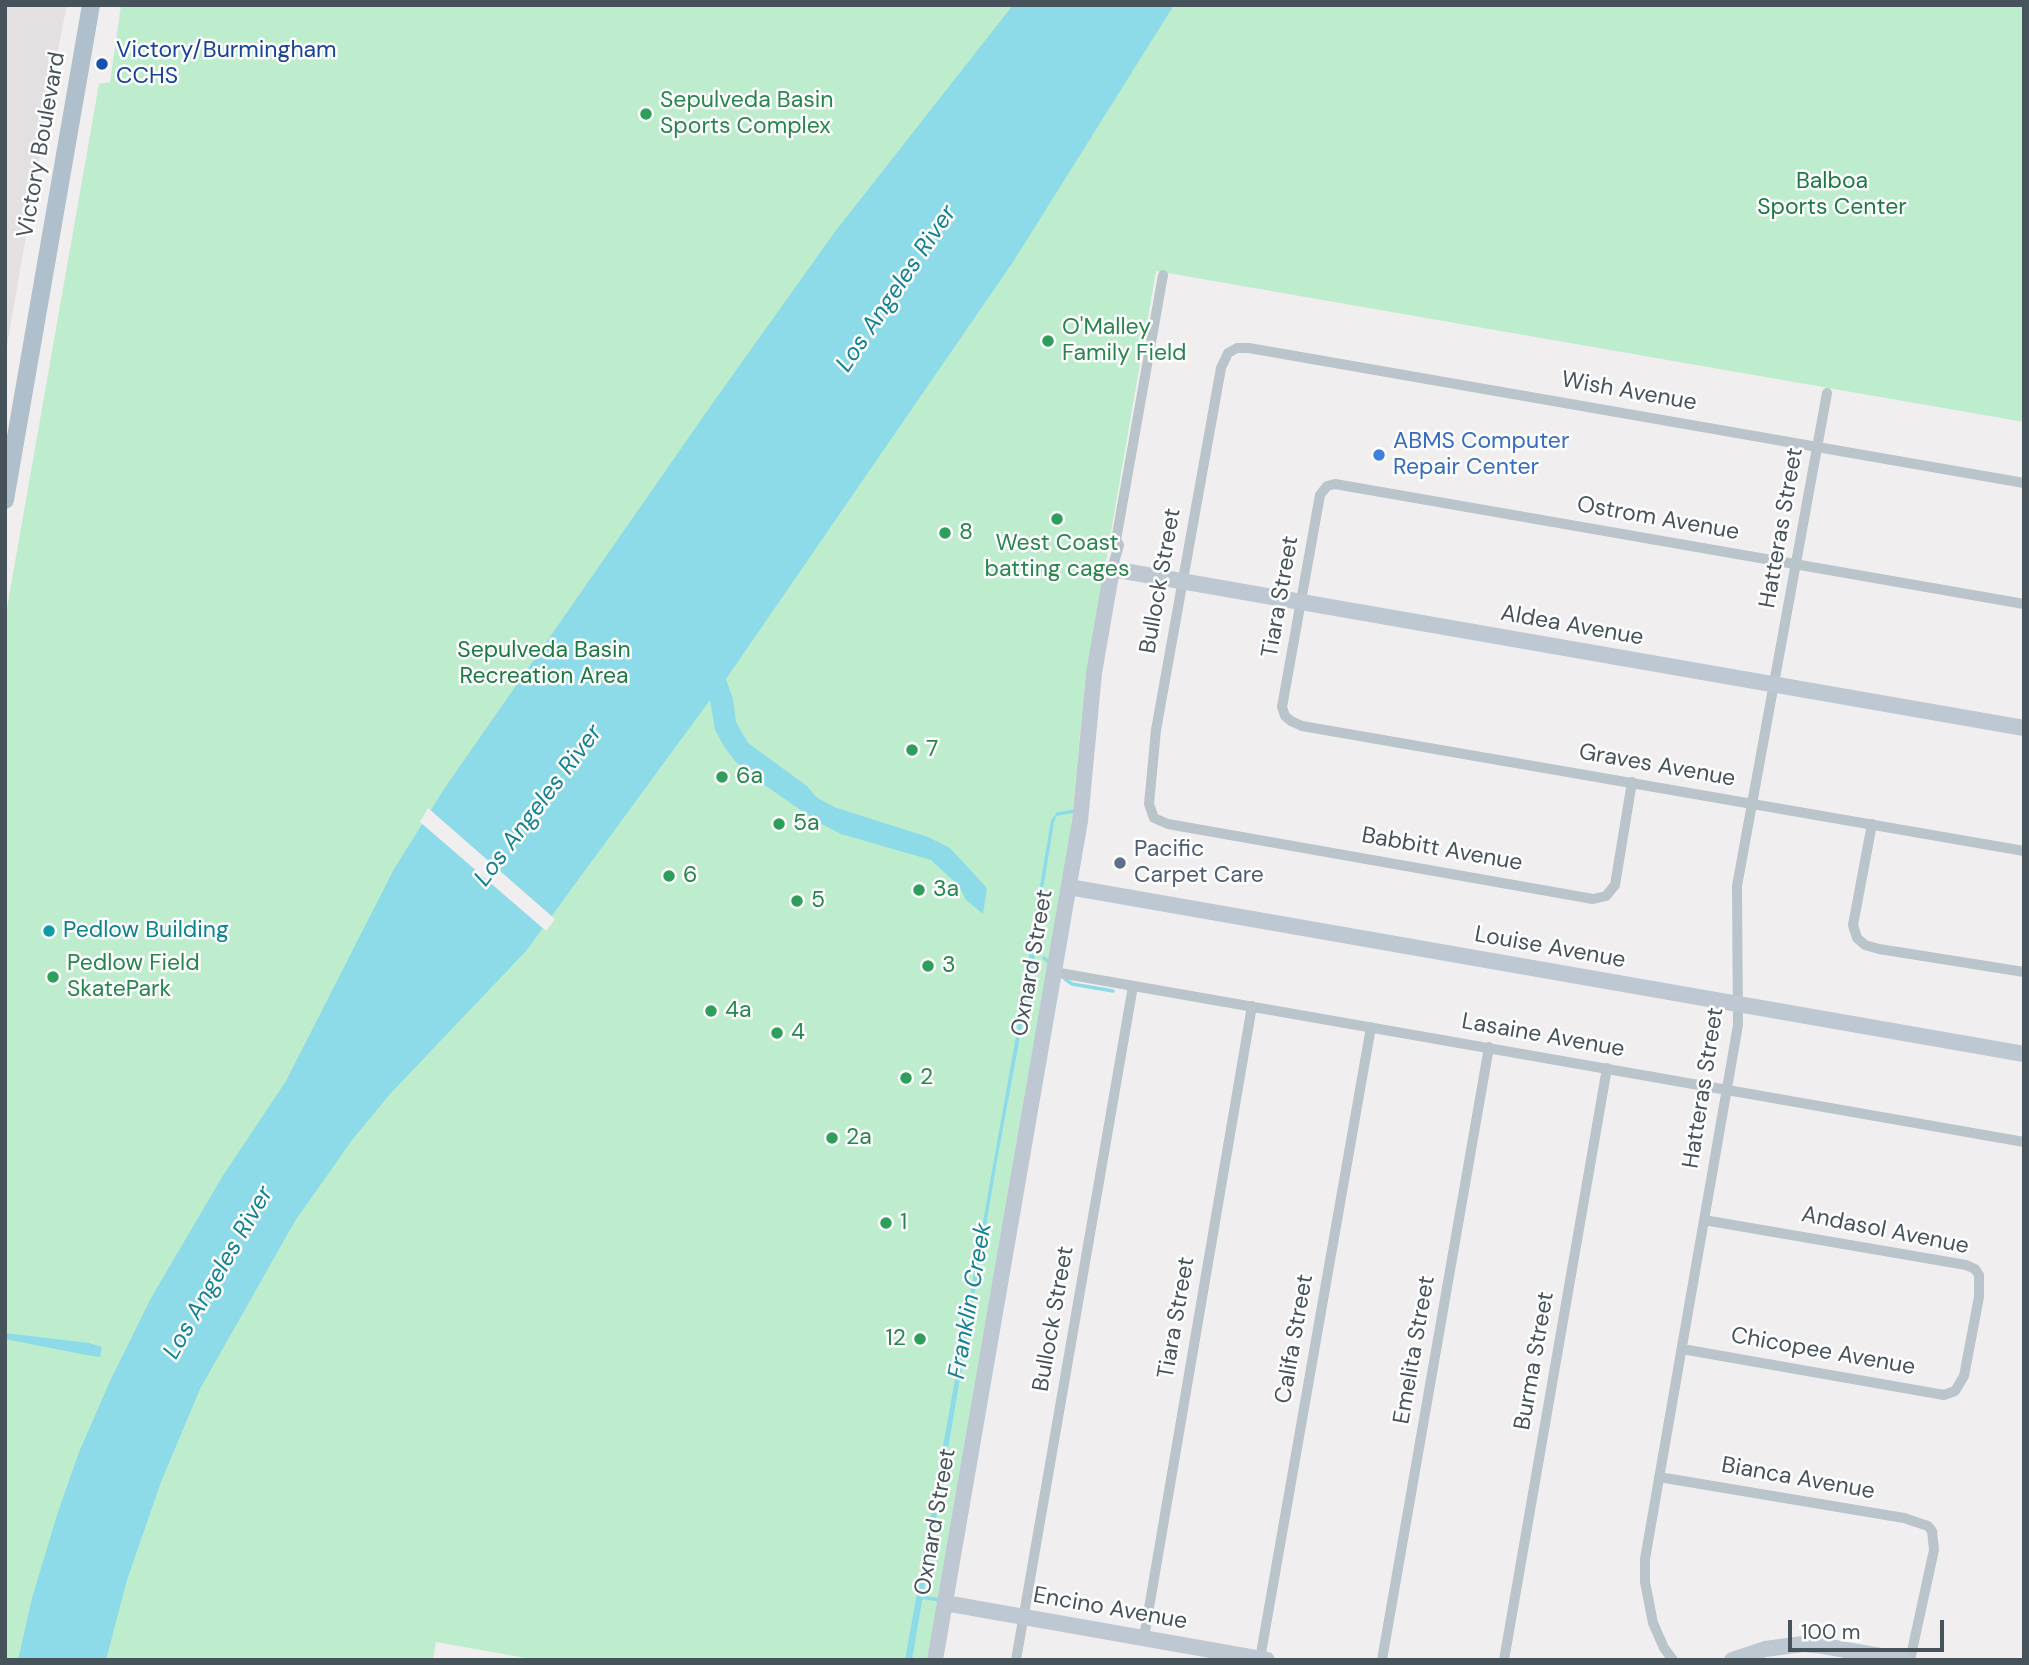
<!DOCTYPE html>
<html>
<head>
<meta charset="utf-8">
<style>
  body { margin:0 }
  #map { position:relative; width:2029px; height:1665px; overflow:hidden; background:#f1eeef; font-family:"DM Sans",sans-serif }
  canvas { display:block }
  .frame { position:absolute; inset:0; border:7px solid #47535b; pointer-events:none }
  .scale { position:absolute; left:1788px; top:1620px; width:156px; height:32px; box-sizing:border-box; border:4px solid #47535b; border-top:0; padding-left:9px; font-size:21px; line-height:24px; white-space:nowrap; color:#47535b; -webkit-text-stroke:5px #fff; paint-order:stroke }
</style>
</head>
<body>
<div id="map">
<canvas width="2029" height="1665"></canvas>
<div class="frame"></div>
<div class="scale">100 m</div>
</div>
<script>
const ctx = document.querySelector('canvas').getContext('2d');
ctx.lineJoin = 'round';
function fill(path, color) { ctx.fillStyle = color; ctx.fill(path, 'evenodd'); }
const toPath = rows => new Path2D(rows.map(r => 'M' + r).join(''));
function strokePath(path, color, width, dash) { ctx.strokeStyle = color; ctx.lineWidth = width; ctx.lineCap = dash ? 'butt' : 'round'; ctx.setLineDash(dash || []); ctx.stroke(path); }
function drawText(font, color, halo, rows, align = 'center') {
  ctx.font = font + ' "DM Sans",sans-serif'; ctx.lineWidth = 5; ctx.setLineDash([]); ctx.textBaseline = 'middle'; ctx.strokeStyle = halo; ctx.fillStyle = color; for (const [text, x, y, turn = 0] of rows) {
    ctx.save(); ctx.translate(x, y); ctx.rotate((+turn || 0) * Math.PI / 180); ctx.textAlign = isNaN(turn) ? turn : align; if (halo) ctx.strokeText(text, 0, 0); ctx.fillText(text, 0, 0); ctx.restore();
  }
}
fill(toPath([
  [5,5,67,5,51,83,52,87,6,351]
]), '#e2e0e0');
fill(toPath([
  [121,5,2024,5,2024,422,1156,271,1085,682,1071,827,927,1660,537,1660,436,1642,433,1660,5,1660,5,619,99,84,110,82]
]), '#beedcd');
fill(toPath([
  [1013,5,1174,5,1013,262,726,679,733,699,736,722,748,743,807,786,816,797,834,807,928,837,950,848,987,888,983,914,966,900,959,886,931,860,841,834,818,822,763,784,735,761,725,748,715,730,710,700,526,951,390,1094,352,1140,295,1221,200,1389,161,1482,127,1580,106,1660,18,1660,32,1598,57,1515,79,1452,111,1379,151,1298,222,1177,286,1081,394,869,444,789,712,404,834,233],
  [1059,811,1054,822,1037,927,1029,941,1037,944,997,1161,912,1660,905,1660,1029,963,1029,955,1025,947,1026,940,1033,928,1051,820],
  [5,1333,89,1343,102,1347,100,1357,86,1355,5,1339]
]), '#8ddbe8');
fill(toPath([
  [428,808,555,919,546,931,420,822]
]), '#f1eeef');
strokePath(toPath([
  [1057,814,1076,811],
  [1044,958,1050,963],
  [1065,979,1072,984,1113,991],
  [920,1597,941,1600]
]), '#8ddbe8', 3.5);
strokePath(toPath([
  [1112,569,1119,545,1116,540,1163,275],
  [2024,604,1335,484,1327,486,1320,495,1282,707,1285,716,1291,721,1302,726,2024,851],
  [1632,782,1615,885,1606,896,1593,899,1168,824,1154,818,1149,804,1156,730,1221,368,1228,353,1237,348,1249,348,2024,483],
  [1872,824,1853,925,1857,938,1865,945,1879,949,2024,972],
  [1054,972,2024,1142],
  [1682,1349,1944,1395,1955,1391,1964,1376,1979,1297,1979,1275,1975,1269,1966,1265,1704,1220],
  [1659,1477,1904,1518,1928,1526,1932,1531,1934,1550,1910,1660],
  [1144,1637,1252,1006],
  [1260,1659,1371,1027],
  [1016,1660,1133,986],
  [1382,1660,1489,1047],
  [1504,1660,1607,1068],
  [1673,1660,1664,1648,1653,1623,1645,1582,1645,1559,1738,1025,1737,886,1827,393]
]), '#bac4cb', 10);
strokePath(toPath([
  [1069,887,2024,1054],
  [945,1603,1267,1660],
  [935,1660,1080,821,1094,673,1112,569,2024,728],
  [1732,1660,1765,1649,1803,1644,1823,1646,1904,1660]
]), '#bdc8d2', 16);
strokePath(toPath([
  [5,500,91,5]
]), '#afc0cc', 18);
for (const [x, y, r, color] of [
  [102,64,7,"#1a4fb4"],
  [646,114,7,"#2e9e5b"],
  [1048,341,7,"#2e9e5b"],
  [1379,455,7,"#3f7fe0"],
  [1057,519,7,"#2e9e5b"],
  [945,533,7,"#2e9e5b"],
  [912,750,7,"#2e9e5b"],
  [722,777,7,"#2e9e5b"],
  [779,824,7,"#2e9e5b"],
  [1120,863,7,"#5c6f8a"],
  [669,876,7,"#2e9e5b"],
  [919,890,7,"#2e9e5b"],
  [797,901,7,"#2e9e5b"],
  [49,931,7,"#0f9aa8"],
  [928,966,7,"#2e9e5b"],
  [53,977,7,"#2e9e5b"],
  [711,1011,7,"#2e9e5b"],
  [777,1033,7,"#2e9e5b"],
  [906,1078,7,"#2e9e5b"],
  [832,1138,7,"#2e9e5b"],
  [886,1223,7,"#2e9e5b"],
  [920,1339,7,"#2e9e5b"]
]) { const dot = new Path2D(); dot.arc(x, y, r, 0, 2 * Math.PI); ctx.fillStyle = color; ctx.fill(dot); strokePath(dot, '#fff', 2.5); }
drawText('23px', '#164399', '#fff', [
  ["Victory/Burmingham",116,51],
  ["CCHS",116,77]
], 'left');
drawText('23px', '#27864d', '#fff', [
  ["Sepulveda Basin",660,101],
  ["Sports Complex",660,127],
  ["O'Malley",1062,328],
  ["Family Field",1062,354],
  ["8",959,533],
  ["West Coast",1057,544,"center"],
  ["batting cages",1057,570,"center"],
  ["7",926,750],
  ["6a",736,777],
  ["5a",793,824],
  ["6",683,876],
  ["3a",933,890],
  ["5",811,901],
  ["Pedlow Field",67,964],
  ["SkatePark",67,990],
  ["3",942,966],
  ["4a",725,1011],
  ["4",791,1033],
  ["2",920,1078],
  ["2a",846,1138],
  ["1",900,1223],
  ["12",906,1339,"right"]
], 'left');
drawText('23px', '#47535b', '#fff', [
  ["Victory Boulevard",42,145,-80],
  ["Wish Avenue",1629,392,10],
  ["Ostrom Avenue",1658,519,10],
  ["Hatteras Street",1782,528,-80],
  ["Bullock Street",1161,581,-80],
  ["Tiara Street",1281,597,-80],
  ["Aldea Avenue",1572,626,10],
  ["Graves Avenue",1657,766,10],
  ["Babbitt Avenue",1442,850,10],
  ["Louise Avenue",1550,948,10],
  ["Oxnard Street",1033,963,-80],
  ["Lasaine Avenue",1543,1036,10],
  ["Hatteras Street",1704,1088,-81],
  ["Andasol Avenue",1885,1231,11],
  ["Tiara Street",1177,1318,-80],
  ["Bullock Street",1054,1319,-80],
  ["Califa Street",1295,1339,-80],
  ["Emelita Street",1415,1350,-80],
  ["Chicopee Avenue",1823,1352,10],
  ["Burma Street",1535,1361,-80],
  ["Bianca Avenue",1798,1479,10],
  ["Oxnard Street",936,1522,-80],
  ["Encino Avenue",1110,1609,10]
]);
drawText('23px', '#1b7a44', '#fff', [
  ["Balboa",1832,182],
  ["Sports Center",1832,208],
  ["Sepulveda Basin",544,651],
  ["Recreation Area",544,677]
]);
drawText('23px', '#366cbe', '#fff', [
  ["ABMS Computer",1393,442],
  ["Repair Center",1393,468]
], 'left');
drawText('23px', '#4e5e75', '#fff', [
  ["Pacific",1134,850],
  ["Carpet Care",1134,876]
], 'left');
drawText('23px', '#0d838f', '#fff', [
  ["Pedlow Building",63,931]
], 'left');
drawText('italic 24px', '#128294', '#fff', [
  ["Los Angeles River",897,289,-56],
  ["Los Angeles River",539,806,-53],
  ["Los Angeles River",219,1273,-60],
  ["Franklin Creek",971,1301,-80]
]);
</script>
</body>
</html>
